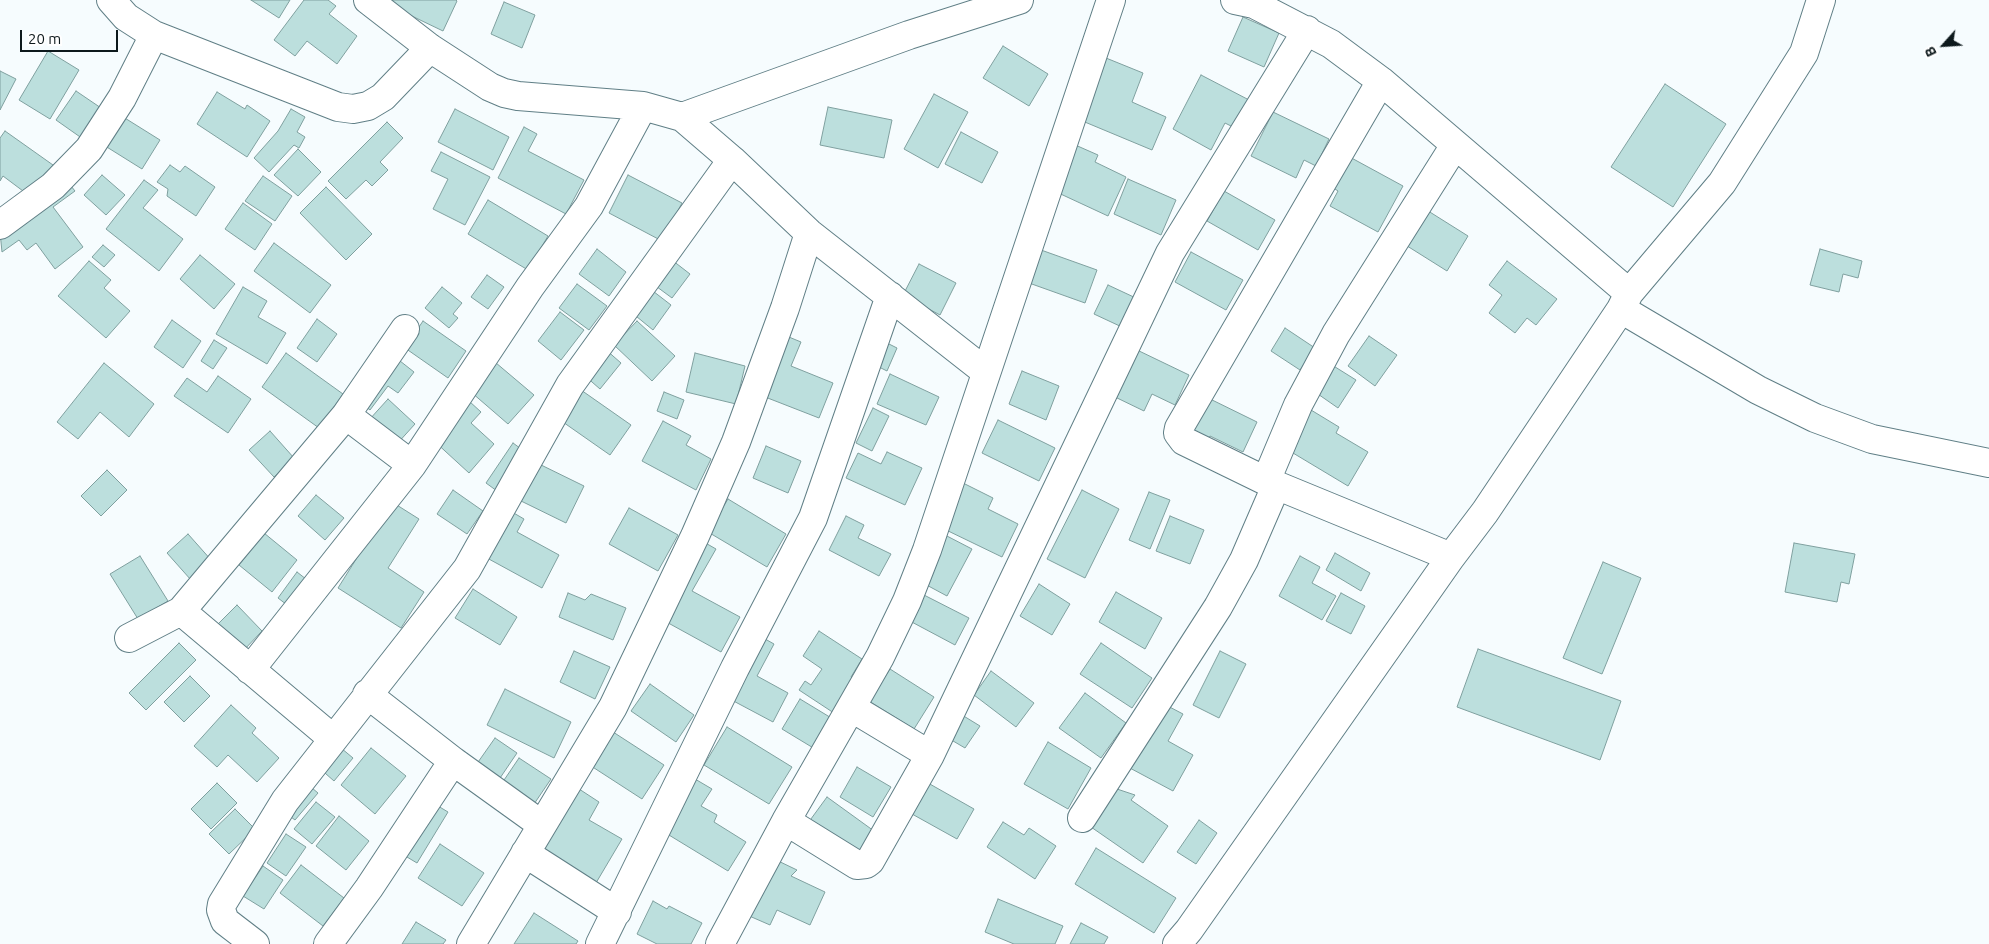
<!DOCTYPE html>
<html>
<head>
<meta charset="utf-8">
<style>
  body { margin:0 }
  #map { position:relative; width:1989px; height:944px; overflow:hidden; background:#f6fcfe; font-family:Ubuntu,sans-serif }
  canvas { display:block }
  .north { position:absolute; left:1919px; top:20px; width:50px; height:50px; -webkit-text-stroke:4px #fff; paint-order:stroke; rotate:244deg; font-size:14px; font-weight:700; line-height:20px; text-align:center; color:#0d191c }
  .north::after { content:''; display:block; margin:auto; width:18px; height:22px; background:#0d191c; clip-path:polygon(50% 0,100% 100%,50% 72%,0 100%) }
  .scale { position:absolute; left:20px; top:30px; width:98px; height:22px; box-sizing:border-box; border:2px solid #0d191c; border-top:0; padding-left:6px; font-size:15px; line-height:18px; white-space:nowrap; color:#0d191c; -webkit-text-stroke:4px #fff; paint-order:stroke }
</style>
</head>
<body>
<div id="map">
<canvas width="1989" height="944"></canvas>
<div class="north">B</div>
<div class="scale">20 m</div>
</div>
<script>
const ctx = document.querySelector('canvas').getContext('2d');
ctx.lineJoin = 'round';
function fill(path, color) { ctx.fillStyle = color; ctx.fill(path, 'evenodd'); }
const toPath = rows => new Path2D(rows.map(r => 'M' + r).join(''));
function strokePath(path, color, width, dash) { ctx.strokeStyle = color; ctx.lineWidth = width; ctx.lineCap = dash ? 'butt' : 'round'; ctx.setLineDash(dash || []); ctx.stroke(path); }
const building = toPath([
  [251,0,290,0,279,18,251,0],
  [304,0,328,0,336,6,329,14,357,36,337,64,307,41,295,56,274,40,304,0],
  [393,0,456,0,457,1,443,31,391,6,393,0],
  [504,2,535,15,522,48,491,34,504,2],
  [1243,17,1279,33,1264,67,1228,51,1243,17],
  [1003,46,1048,74,1029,106,983,78,1003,46],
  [48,51,79,70,50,119,19,100,48,51],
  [1106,58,1143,73,1132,102,1166,117,1152,150,1080,120,1106,58],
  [0,71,16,79,0,110,0,71],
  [1201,75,1251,101,1237,129,1225,123,1211,150,1173,129,1201,75],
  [1665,84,1726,124,1673,207,1611,167,1665,84],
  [76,91,104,110,83,139,56,120,76,91],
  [217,92,245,109,247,105,270,121,247,157,197,124,217,92],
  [934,94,968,112,938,168,904,149,934,94],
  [828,107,892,120,884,158,820,145,828,107],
  [291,109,305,117,297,132,305,137,299,148,294,145,269,172,254,158,278,131,291,109],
  [455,109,509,137,493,170,438,142,455,109],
  [1273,112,1329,139,1316,166,1304,160,1296,178,1251,156,1273,112],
  [120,115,160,140,142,169,102,144,120,115],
  [387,122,403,138,380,162,388,170,372,186,366,180,346,199,328,181,387,122],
  [524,127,537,134,528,151,584,180,566,214,498,178,524,127],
  [5,131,53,165,31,197,3,176,0,181,0,138,5,131],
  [961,132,998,152,982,183,945,164,961,132],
  [1073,144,1098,155,1095,162,1126,177,1108,216,1052,190,1073,144],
  [298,149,321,172,298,196,274,175,298,149],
  [441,152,490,177,465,225,433,209,448,179,431,171,441,152],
  [1346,155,1403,186,1378,232,1330,206,1338,191,1329,185,1346,155],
  [170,165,180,172,185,166,215,187,196,216,167,196,168,189,157,182,170,165],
  [102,175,125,195,106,215,84,195,102,175],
  [628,175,682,203,662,241,609,213,628,175],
  [263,176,292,196,275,221,245,201,263,176],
  [1128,179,1176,200,1161,235,1114,214,1128,179],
  [144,180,158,190,143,208,183,239,159,271,106,229,144,180],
  [67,181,75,191,53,207,83,247,55,269,36,243,27,250,19,240,2,252,0,232,67,181],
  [326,187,372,234,346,260,300,213,326,187],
  [1224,191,1275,220,1258,250,1207,221,1224,191],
  [488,200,548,236,528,270,468,234,488,200],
  [243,203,272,224,255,250,225,229,243,203],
  [1425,209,1468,236,1447,271,1404,244,1425,209],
  [274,243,331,285,310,313,254,271,274,243],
  [103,245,115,255,104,267,92,257,103,245],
  [597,249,626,272,609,296,579,274,597,249],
  [1820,249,1862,261,1858,278,1843,274,1839,292,1810,285,1820,249],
  [1041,250,1097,270,1085,303,1029,283,1041,250],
  [1191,252,1243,280,1226,310,1175,282,1191,252],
  [200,255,235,284,214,309,180,279,200,255],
  [668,257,690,274,672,298,649,281,668,257],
  [89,261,111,280,104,288,130,311,106,338,58,296,89,261],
  [1507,261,1557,299,1536,325,1527,318,1515,333,1489,313,1502,295,1489,285,1507,261],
  [919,264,956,283,940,315,903,295,919,264],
  [487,275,504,287,488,309,471,297,487,275],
  [577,284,607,306,589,330,559,308,577,284],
  [1108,285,1138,299,1124,328,1094,314,1108,285],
  [243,287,267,301,258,317,286,333,267,364,216,334,243,287],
  [442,287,462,303,453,314,458,318,449,328,425,308,442,287],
  [649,288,671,305,653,330,631,312,649,288],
  [560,312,584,330,561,360,538,341,560,312],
  [317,319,337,334,317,362,297,348,317,319],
  [172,320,201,341,183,368,154,347,172,320],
  [423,321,466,351,448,378,405,348,423,321],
  [637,321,675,356,652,381,614,345,637,321],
  [1285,328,1315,348,1300,370,1271,351,1285,328],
  [784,335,801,342,791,366,833,383,819,418,760,395,784,335],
  [1369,336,1397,355,1375,386,1348,366,1369,336],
  [214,340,227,348,213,369,201,361,214,340],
  [885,342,897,348,887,371,875,365,885,342],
  [605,349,621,363,600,389,584,375,605,349],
  [1135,349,1189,375,1175,405,1152,394,1144,411,1113,396,1135,349],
  [286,353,343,394,319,428,262,387,286,353],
  [695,353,745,366,736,404,686,392,695,353],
  [395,357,414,372,398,393,388,386,370,410,360,402,395,357],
  [489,357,534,395,508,424,464,386,489,357],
  [104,363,154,404,129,437,100,412,78,439,57,422,104,363],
  [1332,365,1356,380,1338,408,1315,392,1332,365],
  [1022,371,1059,386,1046,420,1009,404,1022,371],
  [890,374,939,397,926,425,877,404,890,374],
  [218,376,251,399,228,433,174,396,187,378,207,392,218,376],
  [581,390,631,425,610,455,560,420,581,390],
  [664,392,684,400,677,419,657,411,664,392],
  [1204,396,1257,422,1243,452,1210,436,1206,444,1185,433,1204,396],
  [388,399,415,424,396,445,369,420,388,399],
  [469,401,481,412,471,423,494,444,469,473,433,440,469,401],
  [873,408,889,416,872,451,856,443,873,408],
  [1311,410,1339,427,1336,433,1368,452,1348,486,1288,450,1311,410],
  [998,420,1055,448,1039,481,982,453,998,420],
  [663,421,691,436,686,445,711,459,696,490,642,461,663,421],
  [270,431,294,458,274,477,249,450,270,431],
  [513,443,524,451,497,491,486,483,513,443],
  [766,446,801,461,788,493,753,478,766,446],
  [887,452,922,468,905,505,846,478,858,453,881,464,887,452],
  [537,463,584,486,566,523,519,500,537,463],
  [107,470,127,490,101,516,81,496,107,470],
  [963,483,993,498,988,509,1018,524,1002,557,942,528,963,483],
  [453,490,483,511,467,534,437,514,453,490],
  [1082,490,1119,509,1085,578,1047,559,1082,490],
  [1149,492,1170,500,1150,549,1129,540,1149,492],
  [316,495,344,518,325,540,298,516,316,495],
  [728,499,786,534,767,567,708,532,728,499],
  [392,502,419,519,388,568,424,592,401,628,338,588,392,502],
  [629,508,678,535,658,571,609,544,629,508],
  [512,512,524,519,517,532,559,555,542,588,487,558,512,512],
  [846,516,864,525,858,538,891,554,879,576,829,550,846,516],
  [1170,516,1204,530,1190,564,1156,551,1170,516],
  [264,533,297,560,272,592,239,565,264,533],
  [188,534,212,561,191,580,167,553,188,534],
  [945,535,972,549,947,596,921,582,945,535],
  [702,541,716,549,692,591,740,617,721,652,661,619,702,541],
  [1794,543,1855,554,1849,584,1841,582,1837,602,1785,592,1794,543],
  [1335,553,1370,573,1361,591,1326,570,1335,553],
  [140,556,168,601,138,619,110,574,140,556],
  [1300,556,1320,567,1312,583,1336,596,1322,620,1279,596,1300,556],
  [1603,562,1641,578,1602,674,1563,658,1603,562],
  [297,572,311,583,291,608,278,598,297,572],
  [1039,584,1070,604,1052,635,1020,616,1039,584],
  [473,589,517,617,500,645,455,618,473,589],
  [1116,592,1162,618,1145,649,1099,622,1116,592],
  [568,593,585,600,591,594,626,608,613,640,559,617,568,593],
  [1341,593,1365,606,1351,634,1326,621,1341,593],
  [922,594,969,618,955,645,908,620,922,594],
  [237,605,262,631,243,651,217,625,237,605],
  [819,631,862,659,851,677,862,684,840,717,799,690,805,681,811,685,822,669,803,656,819,631],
  [758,635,774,644,757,676,788,693,773,722,726,697,758,635],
  [179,643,196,660,146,710,129,693,179,643],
  [1101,643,1152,678,1132,708,1080,674,1101,643],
  [1478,649,1621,701,1600,760,1457,707,1478,649],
  [574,651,610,667,595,699,560,682,574,651],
  [1220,651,1246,664,1219,718,1193,705,1220,651],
  [890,669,934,697,914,729,869,701,890,669],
  [991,671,1034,703,1016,727,974,695,991,671],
  [190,676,210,696,184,722,164,702,190,676],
  [650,684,694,715,676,742,631,711,650,684],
  [505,689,571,722,554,758,487,725,505,689],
  [1085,693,1126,723,1101,758,1059,728,1085,693],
  [800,699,833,719,815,749,782,729,800,699],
  [1162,703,1183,714,1168,741,1193,755,1173,791,1128,767,1162,703],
  [231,705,256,728,252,733,279,758,257,782,228,755,217,767,194,746,231,705],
  [962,715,980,726,965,748,948,738,962,715],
  [727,727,792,767,769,804,704,765,727,727],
  [610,730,664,765,642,799,588,764,610,730],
  [495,738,517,753,498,781,476,765,495,738],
  [1048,742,1091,768,1068,809,1024,784,1048,742],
  [335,743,353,758,334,781,317,766,335,743],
  [371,748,406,776,375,814,341,785,371,748],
  [519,758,551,779,532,807,500,786,519,758],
  [857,767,891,787,873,817,840,797,857,767],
  [695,779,712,789,701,806,717,815,714,822,746,842,728,871,664,832,695,779],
  [217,783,237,803,211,829,191,809,217,783],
  [306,783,318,793,295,820,283,811,306,783],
  [928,783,974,809,957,839,912,814,928,783],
  [576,787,599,802,589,820,622,839,593,888,536,854,576,787],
  [1117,789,1135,795,1131,800,1168,826,1143,863,1091,827,1117,789],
  [827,797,874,831,856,857,808,823,827,797],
  [316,802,335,817,312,844,294,829,316,802],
  [433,803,448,812,417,863,402,854,433,803],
  [235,809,255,829,229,854,209,834,235,809],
  [339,816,369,841,346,870,316,846,339,816],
  [1199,820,1217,833,1196,864,1177,852,1199,820],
  [1003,822,1024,835,1029,828,1056,846,1035,879,987,847,1003,822],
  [286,834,306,847,286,876,267,863,286,834],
  [440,844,484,873,462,906,418,878,440,844],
  [1096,848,1176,898,1154,933,1075,884,1096,848],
  [772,858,797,870,791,876,825,892,810,925,777,910,770,925,747,915,772,858],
  [301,865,344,898,323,926,280,893,301,865],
  [263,866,283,880,264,909,243,896,263,866],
  [998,899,1063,926,1055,944,1014,944,985,932,998,899],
  [653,901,667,909,669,906,702,923,691,944,657,944,637,934,653,901],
  [534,913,578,941,576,944,514,944,534,913],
  [416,922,446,940,443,944,402,944,416,922],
  [1081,923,1108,937,1104,944,1070,944,1081,923]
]);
fill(building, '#bcdfdd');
strokePath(building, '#7fa09f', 1);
const minor = toPath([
  [111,0,126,17,154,35,338,107,353,109,368,106,383,97,430,48],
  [368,0,430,48,490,87,504,93,518,96,643,106,682,117,732,160,809,233,986,372],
  [1235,0,1254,4,1331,44,1381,81,1629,293],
  [1381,81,1179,428,1178,433,1184,441,1266,481,1451,557],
  [682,117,909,35,1019,0],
  [0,225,53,186,89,149,122,98,154,35],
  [1621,309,1758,390,1815,418,1872,439,1989,463],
  [346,415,412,465],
  [1266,481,1298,405,1336,334,1455,145],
  [181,611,332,738],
  [129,638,181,611,346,415,405,329],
  [250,670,412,465,530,287,589,206,643,106],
  [367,694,453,761,542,825],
  [852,708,930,755],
  [1082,818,1218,607,1244,560,1276,486],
  [786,821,857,865,866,864,870,861,930,755,1170,253,1307,30],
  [525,853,617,912],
  [255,944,225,921,221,910,222,904,285,801,467,569,570,385,732,160],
  [328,944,369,888,453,761],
  [471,944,613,707,695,536,736,442,785,308,809,233],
  [600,944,735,668,813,518,890,296],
  [720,944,786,821,880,657,907,601,927,550,1111,0],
  [1177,944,1189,930,1451,557,1485,512,1621,309,1629,293,1722,183,1804,53,1821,0]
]);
strokePath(minor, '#607f86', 30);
strokePath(minor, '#fff', 28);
</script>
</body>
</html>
